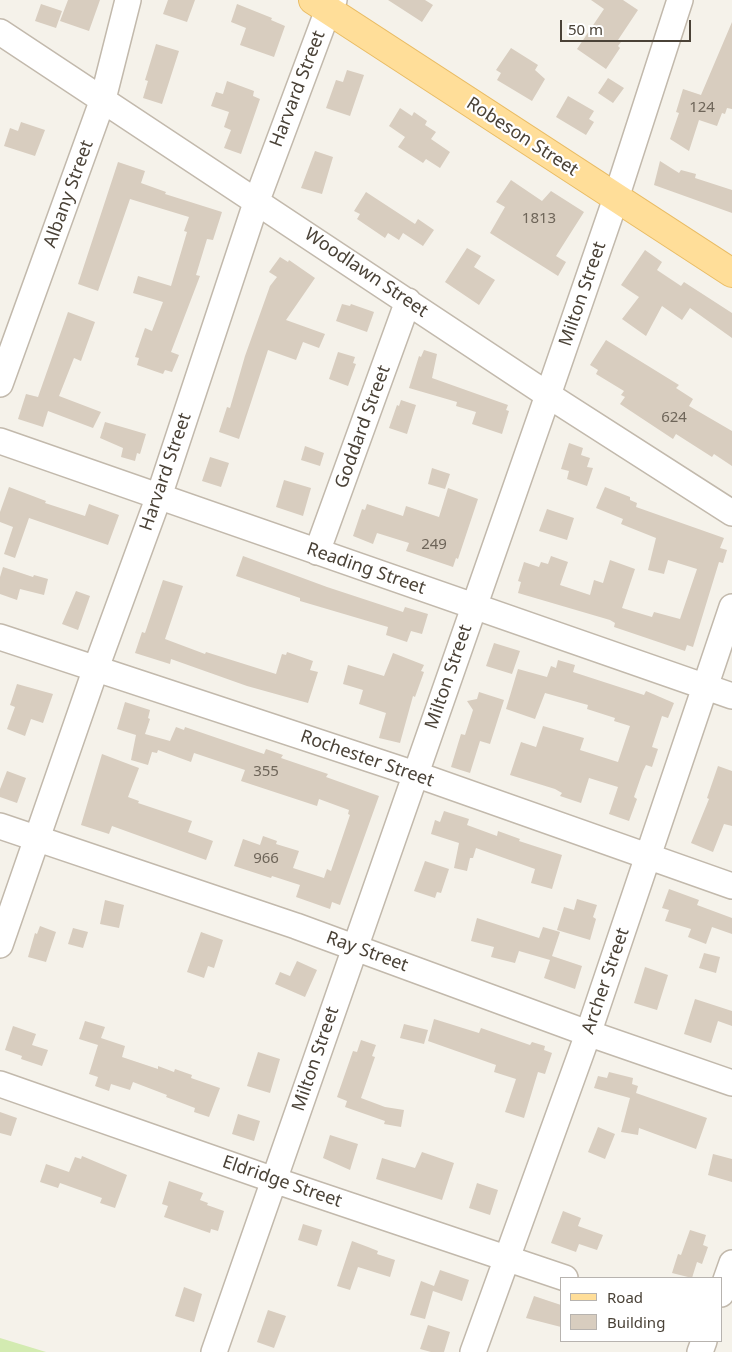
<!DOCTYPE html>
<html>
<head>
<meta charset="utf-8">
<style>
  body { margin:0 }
  #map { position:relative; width:732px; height:1352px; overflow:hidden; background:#f5f2ea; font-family:"Noto Sans",sans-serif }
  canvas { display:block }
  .legend { position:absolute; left:560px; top:1277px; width:162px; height:65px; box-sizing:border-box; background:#fff; border:1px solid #b7b3af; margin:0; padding:6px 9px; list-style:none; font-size:15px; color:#4a4237 }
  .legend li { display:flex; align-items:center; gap:10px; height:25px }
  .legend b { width:25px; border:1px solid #b7b3af }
  .scale { position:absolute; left:560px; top:20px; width:131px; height:22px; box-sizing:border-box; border:2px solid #4a4237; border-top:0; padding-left:6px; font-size:15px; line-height:18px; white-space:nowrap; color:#4a4237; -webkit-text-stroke:4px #fff; paint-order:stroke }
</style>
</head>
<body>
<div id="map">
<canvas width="732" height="1352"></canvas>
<ul class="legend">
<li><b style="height:6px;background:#ffde99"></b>Road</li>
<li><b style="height:14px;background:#d8cdbf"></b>Building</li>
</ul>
<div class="scale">50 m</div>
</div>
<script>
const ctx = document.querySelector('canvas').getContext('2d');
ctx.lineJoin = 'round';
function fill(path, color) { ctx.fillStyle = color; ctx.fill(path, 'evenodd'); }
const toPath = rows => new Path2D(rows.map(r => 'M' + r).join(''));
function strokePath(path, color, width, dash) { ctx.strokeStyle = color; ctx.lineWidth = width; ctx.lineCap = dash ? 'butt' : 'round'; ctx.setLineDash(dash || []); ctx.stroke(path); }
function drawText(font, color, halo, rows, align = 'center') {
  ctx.font = font + ' "Noto Sans",sans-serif'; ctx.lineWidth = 4.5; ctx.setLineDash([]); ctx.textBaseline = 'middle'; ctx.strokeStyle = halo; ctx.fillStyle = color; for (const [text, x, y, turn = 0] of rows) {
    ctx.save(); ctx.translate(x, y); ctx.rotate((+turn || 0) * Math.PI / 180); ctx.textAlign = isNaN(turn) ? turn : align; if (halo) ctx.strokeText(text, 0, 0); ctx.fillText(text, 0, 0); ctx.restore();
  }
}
fill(toPath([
  [0,1338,46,1352,0,1352]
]), '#d3ebb1');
fill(toPath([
  [68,0,100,0,89,31,60,21],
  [168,0,195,0,187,22,163,14],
  [388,0,425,0,433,5,422,22],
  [591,0,623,0,638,10,618,40,621,42,618,46,620,48,606,69,577,49,604,9],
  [41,4,62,11,56,28,35,21],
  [237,4,272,18,271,20,285,26,274,57,240,45,246,28,231,22],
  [732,22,732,109,727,108,725,114,722,113,717,126,699,120,689,151,670,139,679,113,676,112,683,89,701,95],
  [156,44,179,51,162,104,143,98,148,81,145,80],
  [511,48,538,65,535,70,545,79,532,101,497,80,501,73,496,70],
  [347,70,364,75,350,116,326,108,336,80,343,82],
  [608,78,624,88,613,103,598,93],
  [227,81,254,91,253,96,260,99,241,154,224,148,231,130,224,127,229,112,211,106,216,92,223,94],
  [568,96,594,111,589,119,594,122,586,135,556,117],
  [400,108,412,116,414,112,427,121,425,125,436,132,431,139,450,152,440,168,426,159,423,163,398,147,405,137,389,126],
  [21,122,45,130,35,156,4,146,10,128,18,131],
  [315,151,333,157,322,194,301,188],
  [660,161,679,173,681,170,696,174,695,178,732,190,732,213,654,185],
  [118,162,145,171,141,183,166,192,165,194,222,212,213,240,207,239,196,275,200,276,171,352,179,355,172,372,165,370,163,374,137,365,139,358,135,357,145,328,152,331,163,302,133,293,138,276,171,286,187,232,184,231,189,217,130,199,98,291,78,284],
  [511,180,542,201,551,191,584,212,556,256,566,262,558,276,490,233,505,207,496,202],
  [366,192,415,224,418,219,434,230,423,246,403,233,399,240,388,233,385,238,357,219,360,214,354,211],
  [467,248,481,256,474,267,495,280,479,305,445,282],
  [645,250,662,262,657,270,681,286,684,282,732,313,732,338,690,308,682,320,662,306,646,336,622,319,639,297,621,285],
  [280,257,288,262,289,260,315,278,286,320,325,334,319,348,303,342,296,360,268,350,239,439,219,432,227,407,230,408,245,356,270,286,277,277,269,272],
  [342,304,350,306,351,304,374,312,367,332,336,321],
  [68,312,95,322,81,361,74,358,59,396,101,412,93,428,48,411,43,427,18,419,26,394,38,397],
  [606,340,679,385,676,388,693,399,689,406,732,431,732,466,714,454,712,457,676,434,673,439,620,404,625,397,621,395,624,391,596,374,598,370,590,365],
  [424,350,437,354,432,378,508,405,506,410,509,411,502,434,472,424,476,412,456,406,457,402,409,388,419,356,421,357],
  [338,352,355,357,353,363,356,364,348,386,329,379],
  [401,400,416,405,407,434,389,428,397,405,399,406],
  [105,422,146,434,140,454,137,453,135,461,121,457,123,448,100,438],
  [569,443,583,448,581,455,590,458,587,467,593,468,587,486,567,479,569,471,561,469],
  [305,446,324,453,320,466,301,460],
  [210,457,229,463,221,487,202,481],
  [432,468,450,474,445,489,428,484],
  [284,480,311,488,303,516,276,507],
  [9,487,46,501,45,503,85,516,89,504,119,515,108,545,29,518,15,558,4,554,13,527,0,522,0,512],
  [605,487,630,497,630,500,637,503,636,507,724,538,720,548,727,550,723,563,719,562,693,647,687,645,685,651,614,627,615,623,610,620,518,593,521,582,518,581,524,562,539,567,541,562,548,564,551,556,568,562,560,585,590,595,594,580,603,583,610,560,635,569,622,608,652,617,654,612,680,619,697,569,668,560,664,574,648,570,656,538,621,524,623,519,596,508],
  [448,488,478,499,458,559,456,558,453,567,406,551,409,543,377,533,373,544,353,536,362,509,365,510,367,504,403,516,406,506,439,517],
  [547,509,574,518,567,540,539,531],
  [243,556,327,587,403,612,405,607,428,614,422,634,411,631,407,642,386,635,388,627,300,601,300,598,236,576],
  [3,567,33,577,34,575,48,579,44,595,20,589,17,600,0,594,0,577],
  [163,580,183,586,165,639,205,654,206,652,276,674,282,654,286,655,287,652,313,661,310,670,318,672,308,703,247,686,171,659,170,664,135,653,142,632,145,633],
  [76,591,90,596,78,630,62,624],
  [494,643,520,651,512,674,486,666],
  [393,653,424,665,421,671,424,672,415,697,413,696,400,743,379,738,386,713,359,704,363,690,343,684,348,665,384,676],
  [558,660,575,665,573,672,644,695,646,691,674,703,668,718,662,716,652,747,658,749,652,767,646,765,643,771,634,797,637,799,629,821,609,814,618,787,589,778,581,803,560,796,562,793,555,789,510,775,521,742,536,747,543,726,584,738,580,750,618,762,630,726,614,721,615,718,587,709,588,705,545,693,535,719,506,709,518,669,547,677,551,666,556,668],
  [17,684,53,694,43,723,31,719,25,736,7,729,15,707,10,705],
  [479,692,504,700,490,744,480,741,470,773,451,767,461,734,465,735,473,710,467,701,477,699],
  [125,702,150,710,148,718,150,719,145,734,170,741,176,727,184,730,185,727,264,754,266,749,283,755,281,758,328,774,326,777,379,796,340,905,332,902,330,909,296,897,300,885,272,876,271,878,234,866,243,839,260,845,263,836,277,841,276,844,299,851,293,868,324,878,327,869,331,871,350,815,348,814,349,810,319,799,317,806,241,781,245,770,194,753,191,762,158,750,157,753,152,752,148,765,131,760,136,735,117,729],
  [102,754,139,768,128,797,139,801,138,803,192,821,188,832,213,841,206,860,112,826,109,834,81,825],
  [718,766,732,771,732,826,724,824,713,852,691,843,709,799,707,798],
  [7,771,26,778,17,803,0,797,0,789],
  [444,811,469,819,467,825,497,836,498,831,520,839,519,841,562,855,552,889,531,883,535,869,476,848,473,858,470,858,467,871,454,868,459,843,431,834,435,820,440,822],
  [425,861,449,869,441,893,437,892,435,898,414,891],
  [669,889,699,900,697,905,732,918,732,934,712,927,706,944,688,937,691,929,665,921,669,910,662,908],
  [577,899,597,905,593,917,596,919,590,940,557,930,564,907,574,910],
  [105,900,124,905,119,928,100,924],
  [477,918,539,938,543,927,560,932,552,956,582,966,575,989,544,978,550,960,519,951,515,963,491,957,494,947,471,941],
  [40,926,56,932,46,962,28,957,35,933,37,934],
  [73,928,88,932,83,948,68,944],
  [201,932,223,940,214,968,208,966,204,978,187,972],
  [704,953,720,957,716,973,699,968],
  [297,961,317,970,305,997,275,984,280,972,290,976],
  [645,967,668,975,657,1010,634,1003],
  [695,999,732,1011,732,1026,718,1021,711,1043,684,1034],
  [434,1019,479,1033,481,1028,530,1045,532,1042,545,1046,544,1050,552,1053,545,1074,538,1072,524,1118,505,1112,516,1079,494,1072,496,1065,428,1041],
  [85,1021,105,1027,101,1038,125,1046,122,1057,158,1069,158,1066,174,1072,175,1069,192,1075,191,1078,220,1088,209,1117,194,1112,195,1108,166,1097,167,1095,133,1082,130,1090,111,1084,109,1091,95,1086,98,1077,89,1074,98,1045,79,1039],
  [404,1024,428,1030,424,1044,400,1038],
  [13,1026,36,1034,32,1045,48,1050,42,1066,21,1059,22,1056,5,1050],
  [361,1040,376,1045,372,1056,375,1057,361,1098,385,1107,404,1110,401,1127,384,1124,385,1121,345,1107,347,1101,337,1097,353,1051,357,1052],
  [258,1052,280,1059,270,1093,247,1086],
  [609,1072,633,1078,632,1084,638,1086,636,1093,707,1118,696,1149,639,1128,638,1135,621,1132,630,1098,594,1088,598,1076,607,1078],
  [0,1112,17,1118,11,1136,0,1133],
  [238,1114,260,1121,254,1141,232,1134],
  [598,1127,615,1134,605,1159,588,1152],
  [330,1135,358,1144,350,1170,323,1158],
  [422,1152,454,1163,442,1200,376,1179,382,1158,415,1168],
  [713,1154,732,1159,732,1182,708,1175],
  [82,1156,127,1175,115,1208,100,1203,102,1198,60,1183,58,1188,40,1182,46,1164,69,1172,75,1157,81,1159],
  [169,1181,203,1193,200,1200,208,1203,207,1205,224,1211,218,1231,211,1229,210,1233,164,1217,168,1206,162,1204],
  [477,1183,498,1190,490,1215,469,1208],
  [563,1211,581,1218,578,1226,603,1235,597,1250,579,1244,576,1252,551,1243],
  [303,1224,322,1230,317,1246,298,1240],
  [690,1230,706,1235,703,1245,708,1247,702,1264,697,1262,692,1278,672,1273,678,1254,681,1255],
  [352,1241,368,1247,378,1251,377,1254,395,1260,390,1277,358,1267,350,1290,337,1286],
  [440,1270,469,1280,462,1301,433,1291,425,1319,410,1315,421,1281,434,1286],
  [184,1287,202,1294,194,1322,175,1316],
  [534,1296,561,1305,561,1327,526,1318],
  [268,1310,286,1316,274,1348,257,1342],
  [428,1325,450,1332,444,1352,431,1352,420,1349]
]), '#d8cdbf');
const minor = toPath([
  [0,32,548,395,732,513],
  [0,384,103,99,128,0],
  [0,441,732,696],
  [317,552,408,301],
  [0,637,415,774,732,886],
  [0,826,296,926,579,1030,732,1083],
  [0,945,96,668,159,496,257,200,328,10,334,0],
  [0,1084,274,1180,565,1278],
  [721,1294,732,1263],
  [214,1352,548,395,616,198,680,0],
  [473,1352,588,1034,732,607],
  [700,1352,704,1341]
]);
const major = toPath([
  [313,0,732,273]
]);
strokePath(minor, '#c2b9ac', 28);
strokePath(major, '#e9bc64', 30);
strokePath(minor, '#fff', 25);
strokePath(major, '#ffde99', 28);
drawText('15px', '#6e6559', null, [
  ["124",702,108],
  ["1813",539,219],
  ["624",674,418],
  ["249",434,545],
  ["355",266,772],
  ["966",266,859]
]);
drawText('18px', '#4a4237', '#fff', [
  ["Harvard Street",298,89,-69],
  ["Robeson Street",522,137,33],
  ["Albany Street",69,194,-70],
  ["Woodlawn Street",366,273,34],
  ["Milton Street",583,294,-71],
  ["Goddard Street",363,427,-70],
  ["Harvard Street",166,472,-71],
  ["Reading Street",366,569,19],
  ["Milton Street",449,677,-71],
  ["Rochester Street",367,759,19],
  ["Ray Street",367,952,20],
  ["Archer Street",606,981,-71],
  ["Milton Street",316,1059,-71],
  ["Eldridge Street",282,1182,19]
]);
</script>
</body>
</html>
